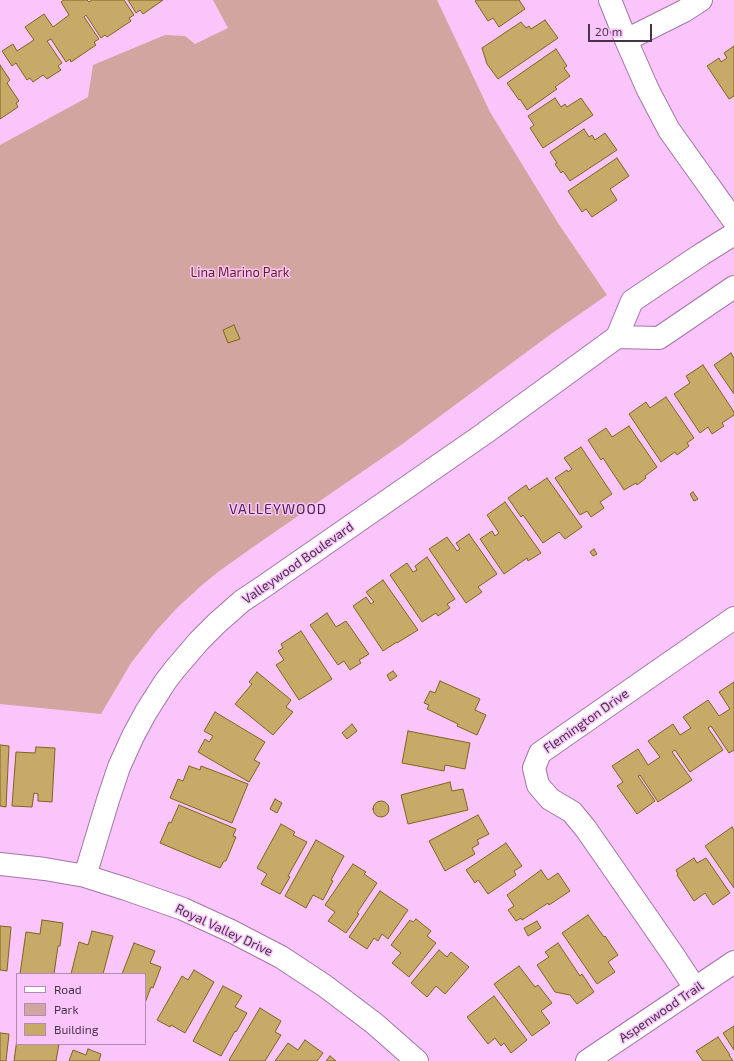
<!DOCTYPE html>
<html>
<head>
<meta charset="utf-8">
<style>
  body { margin:0 }
  #map { position:relative; width:734px; height:1061px; overflow:hidden; background:#f9c5fb; font-family:"Exo 2",sans-serif }
  canvas { display:block }
  .legend { position:absolute; left:16px; top:973px; width:130px; height:72px; box-sizing:border-box; background:#f9c5fb; border:1px solid #b28bb3; margin:0; padding:5px 7px; list-style:none; font-size:12px; color:#473348 }
  .legend li { display:flex; align-items:center; gap:8px; height:20px }
  .legend b { width:20px; border:1px solid #b28bb3 }
  .scale { position:absolute; left:588px; top:24px; width:64px; height:18px; box-sizing:border-box; border:2px solid #473348; border-top:0; padding-left:5px; font-size:12px; line-height:14px; white-space:nowrap; color:#473348; -webkit-text-stroke:3px #f9c5fb; paint-order:stroke }
</style>
</head>
<body>
<div id="map">
<canvas width="734" height="1061"></canvas>
<ul class="legend">
<li><b style="height:5px;background:#fff"></b>Road</li>
<li><b style="height:11px;background:#d3a5a0"></b>Park</li>
<li><b style="height:11px;background:#c8aa68"></b>Building</li>
</ul>
<div class="scale">20 m</div>
</div>
<script>
const ctx = document.querySelector('canvas').getContext('2d');
ctx.lineJoin = 'round';
function fill(path, color) { ctx.fillStyle = color; ctx.fill(path, 'evenodd'); }
const toPath = rows => new Path2D(rows.map(r => 'M' + r).join(''));
function strokePath(path, color, width, dash) { ctx.strokeStyle = color; ctx.lineWidth = width; ctx.lineCap = dash ? 'butt' : 'round'; ctx.setLineDash(dash || []); ctx.stroke(path); }
function drawText(font, color, halo, rows, align = 'center') {
  ctx.font = font + ' "Exo 2",sans-serif'; ctx.lineWidth = 3; ctx.setLineDash([]); ctx.textBaseline = 'middle'; ctx.strokeStyle = halo; ctx.fillStyle = color; for (const [text, x, y, turn = 0] of rows) {
    ctx.save(); ctx.translate(x, y); ctx.rotate((+turn || 0) * Math.PI / 180); ctx.textAlign = isNaN(turn) ? turn : align; if (halo) ctx.strokeText(text, 0, 0); ctx.fillText(text, 0, 0); ctx.restore();
  }
}
fill(toPath([
  [213,0,437,0,490,112,558,223,607,295,551,334,401,445,253,547,218,572,201,586,177,608,156,631,131,663,101,714,0,704,0,145,88,97,93,65,165,35,185,36,195,44,228,28]
]), '#d3a5a0');
const building = toPath([
  [64,0,87,0,89,2,92,0,124,0,134,15,129,18,131,21,107,37,105,35,101,38,86,15,84,17,99,39,94,42,96,45,71,62,70,59,66,62,51,39,47,41,62,63,58,66,61,70,47,79,43,75,33,82,30,78,27,80,16,63,12,66,2,51,13,44,17,51,34,40,25,27,44,14,53,27,69,15,61,2,64,0],
  [128,0,163,0,143,14,140,10,136,13,128,0],
  [477,0,519,0,525,9,499,27,493,18,488,21,475,1,477,0],
  [545,20,558,38,498,79,487,64,482,48,521,22,526,28,529,26,531,29,545,20],
  [734,46,734,96,729,99,707,66,719,58,721,62,727,58,724,53,734,46],
  [556,49,567,66,564,68,570,76,555,87,557,89,527,110,520,99,519,100,507,83,556,49],
  [0,65,10,80,7,83,19,101,16,103,18,107,0,119,0,65],
  [555,98,561,107,565,104,567,107,581,98,593,115,543,148,530,128,534,125,528,116,555,98],
  [584,129,589,137,592,135,595,140,605,133,617,150,570,181,563,171,561,173,555,164,557,163,550,152,584,129],
  [617,158,629,176,610,189,617,200,592,217,586,209,582,212,568,191,617,158],
  [234,325,240,339,228,343,223,330,234,325],
  [731,353,734,358,734,394,714,365,731,353],
  [703,365,734,412,734,415,722,423,724,426,712,434,708,427,700,433,674,394,690,383,686,376,703,365],
  [666,397,694,438,687,443,689,446,677,455,675,452,661,462,629,414,646,402,650,408,666,397],
  [629,426,657,467,645,476,646,478,637,485,636,483,624,490,603,458,601,460,588,440,606,428,612,437,629,426],
  [581,447,612,494,600,502,604,508,591,517,587,511,580,515,555,478,567,470,568,472,572,469,564,458,581,447],
  [547,478,582,527,565,539,559,532,543,543,523,515,521,517,508,498,526,485,529,490,547,478],
  [693,492,698,499,694,501,690,494,693,492],
  [505,502,541,553,528,561,527,558,504,574,480,539,492,531,495,536,499,533,487,515,505,502],
  [469,534,497,574,478,587,482,592,466,603,429,549,447,537,457,551,460,549,456,543,469,534],
  [594,549,597,554,593,556,590,552,594,549],
  [427,557,455,599,447,604,450,608,438,616,436,613,422,622,390,575,407,563,413,572,417,570,415,566,427,557],
  [383,580,418,630,397,643,397,642,383,651,353,606,366,597,371,604,374,602,366,592,383,580],
  [327,613,336,627,346,621,369,654,359,660,361,663,350,670,344,661,338,665,310,625,327,613],
  [301,631,332,679,299,700,276,665,284,660,278,651,283,648,281,644,301,631],
  [393,671,397,676,390,681,387,675,393,671],
  [257,672,291,700,286,707,293,712,273,735,235,704,252,684,249,682,257,672],
  [440,681,480,699,475,710,486,715,477,735,457,726,458,724,427,709,429,705,424,703,430,691,435,693,440,681],
  [734,682,734,750,729,753,711,726,708,728,723,750,690,772,675,750,672,752,692,780,658,802,640,775,638,776,655,801,637,814,617,786,623,782,612,766,638,749,648,765,660,757,648,741,673,724,680,735,691,728,683,717,708,700,719,716,730,709,719,692,734,682],
  [215,712,265,742,254,760,260,763,249,782,198,752,205,739,209,742,213,736,204,731,215,712],
  [352,724,357,731,347,739,342,733,352,724],
  [408,731,470,743,465,769,445,765,444,771,402,763,408,731],
  [0,745,9,746,6,807,0,806,0,745],
  [36,747,55,748,52,802,38,801,38,794,34,793,32,807,12,806,16,752,35,753,36,747],
  [189,766,200,770,201,766,248,784,232,823,170,798,178,779,183,781,189,766],
  [450,782,452,791,463,789,468,810,408,824,401,795,450,782],
  [275,799,282,803,277,813,270,809,275,799],
  '373 809a8 8 0 1 1 16 0a8 8 0 1 1-16 0Z',
  [179,805,236,829,233,836,236,837,226,861,224,861,220,868,160,843,169,822,171,823,179,805],
  [478,815,489,834,477,840,479,844,472,848,475,854,445,871,429,841,478,815],
  [281,824,295,832,293,835,307,842,288,876,290,877,280,894,261,884,267,874,257,868,281,824],
  [732,827,734,830,734,888,705,846,732,827],
  [316,840,344,856,331,880,333,881,323,900,313,895,306,908,285,896,316,840],
  [506,843,522,866,514,871,516,875,488,894,478,880,475,883,466,870,506,843],
  [694,858,697,863,706,858,730,893,713,905,705,893,694,901,677,875,678,874,676,870,694,858],
  [353,864,366,872,364,874,377,883,357,913,359,914,346,933,328,921,335,912,325,905,353,864],
  [541,870,548,880,558,873,570,891,549,905,548,903,522,920,521,918,516,921,508,910,514,906,507,895,541,870],
  [380,891,408,910,388,939,382,934,378,941,374,938,367,949,349,937,380,891],
  [588,915,604,937,605,936,618,955,608,962,615,972,597,984,562,933,588,915],
  [416,919,431,931,427,936,436,943,409,977,392,963,401,953,391,945,410,920,413,922,416,919],
  [42,920,63,923,60,946,58,946,54,974,20,974,26,932,40,934,42,920],
  [537,921,541,928,528,936,524,928,537,921],
  [0,926,11,927,7,971,0,970,0,926],
  [92,931,113,936,103,974,71,974,79,942,88,945,92,931],
  [134,943,155,951,150,963,161,967,153,988,151,987,145,1003,145,974,122,974,134,943],
  [558,943,580,976,582,974,594,992,577,1004,570,995,555,992,537,965,549,957,545,952,558,943],
  [439,950,447,957,451,952,469,967,445,994,436,986,427,997,411,983,439,950],
  [519,966,535,987,538,985,552,1003,541,1011,550,1023,532,1036,494,984,519,966],
  [194,970,214,982,185,1033,171,1025,170,1027,157,1020,182,976,188,980,194,970],
  [223,986,242,996,235,1007,247,1013,236,1032,235,1031,221,1056,193,1041,223,986],
  [494,996,527,1040,511,1053,504,1043,501,1046,495,1038,488,1044,467,1017,494,996],
  [260,1008,281,1021,275,1032,281,1035,265,1061,230,1061,229,1060,260,1008],
  [734,1026,734,1050,723,1033,734,1026],
  [0,1033,9,1034,6,1061,0,1061,0,1033],
  [718,1037,730,1055,729,1055,733,1061,703,1061,696,1051,718,1037],
  [17,1039,17,1044,59,1044,56,1061,14,1061,17,1039],
  [305,1040,323,1053,317,1061,275,1061,288,1043,298,1050,305,1040],
  [88,1049,101,1054,99,1061,69,1061,73,1050,86,1055,88,1049],
  [330,1056,336,1061,326,1061,330,1056]
]);
fill(building, '#c8aa68');
strokePath(building, '#80631f', 1);
const street = toPath([
  [610,0,626,40,648,90,669,130,734,221],
  [626,40,684,11,701,0],
  [617,337,659,338,734,287],
  [0,864,45,869,85,876,126,889,183,909,231,931,281,957,325,986,375,1024,417,1061],
  [85,876,108,800,119,767,133,736,146,712,165,682,175,669,199,641,217,623,242,601,263,587,485,433,617,337,632,301,702,254,734,234],
  [695,988,674,956,586,829,572,812,550,799,538,785,534,768,540,753,734,618],
  [587,1061,734,962]
]);
strokePath(street, '#a474a6', 24);
strokePath(street, '#fff', 22);
drawText('13px', '#6b1a1a', '#f9c5fb', [
  ["Lina Marino Park",240,273]
]);
drawText('13px', '#473348', '#f9c5fb', [
  ["Valleywood Boulevard",298,563,-35],
  ["Flemington Drive",586,721,-35],
  ["Royal Valley Drive",224,930,25],
  ["Aspenwood Trail",661,1012,-34]
]);
ctx.letterSpacing = '1px';
drawText('14px', '#4e2451', '#f9c5fb', [
  ["VALLEYWOOD",278,509]
]);
ctx.letterSpacing = '0px';
</script>
</body>
</html>
